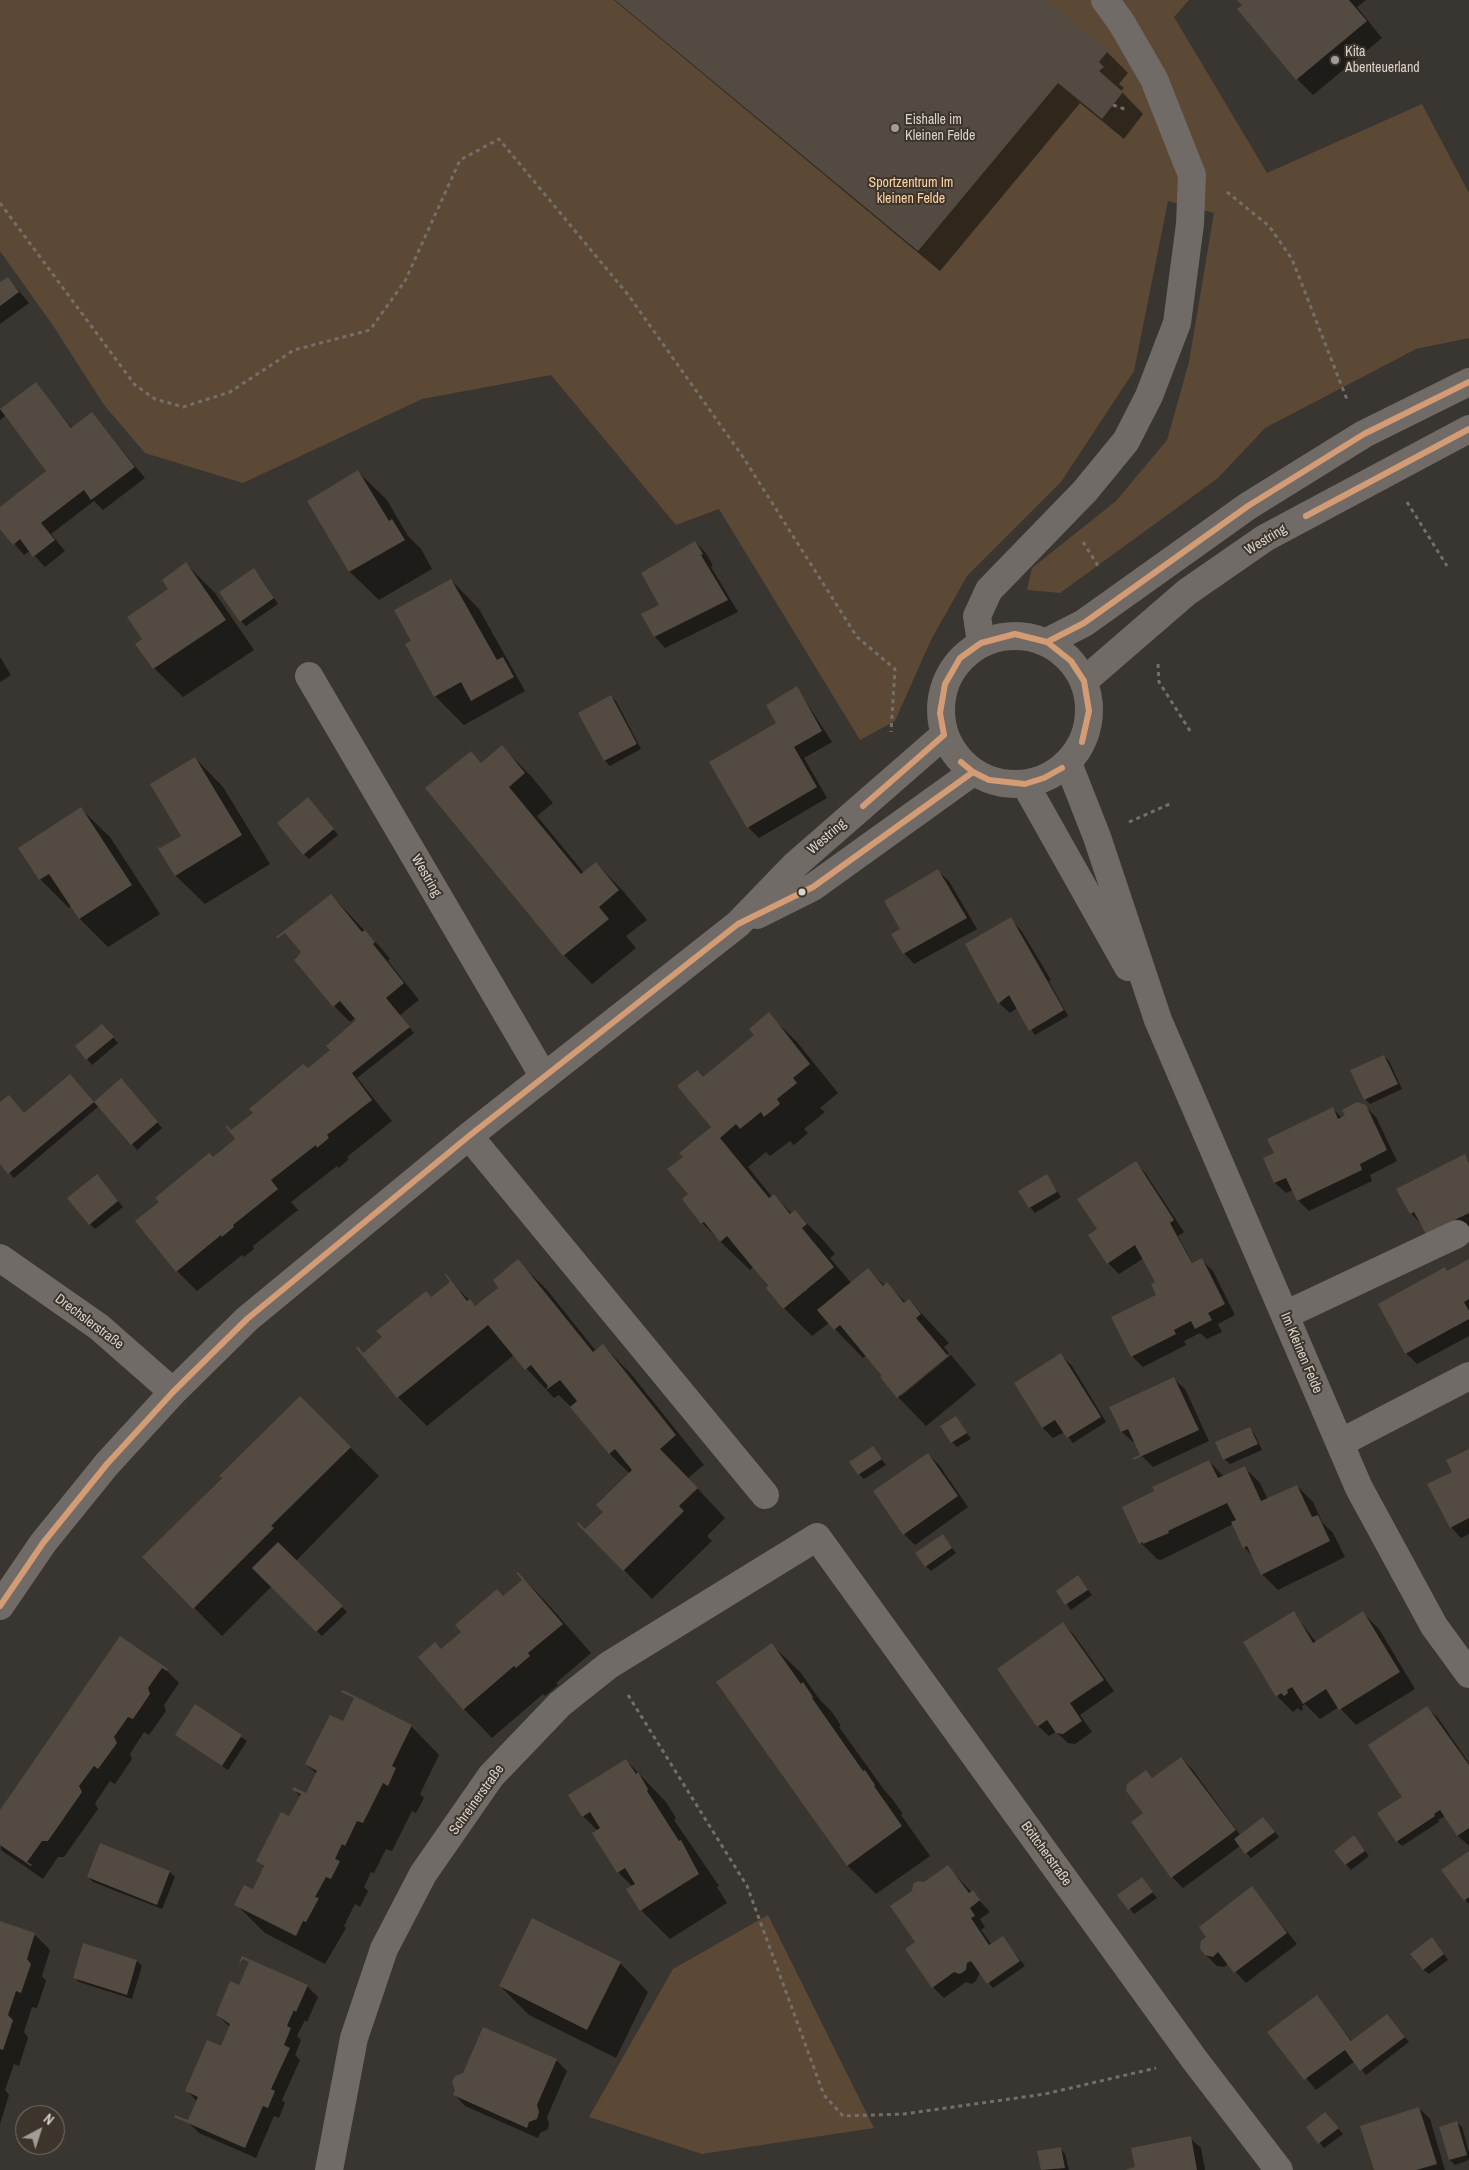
<!DOCTYPE html>
<html>
<head>
<meta charset="utf-8">
<style>
  body { margin:0 }
  #map { position:relative; width:1469px; height:2170px; overflow:hidden; background:#393530; font-family:"Archivo Narrow",sans-serif }
  canvas { display:block }
  .north { position:absolute; left:15px; top:2105px; width:50px; height:50px; box-sizing:border-box; background:#3d352c; border:1px solid #7b746d; border-radius:50%; rotate:40deg; font-size:14px; font-weight:700; line-height:20px; text-align:center; color:#d9d3ce }
  .north::after { content:''; display:block; margin:auto; width:18px; height:22px; background:#a19c97; clip-path:polygon(50% 0,100% 100%,50% 72%,0 100%) }
</style>
</head>
<body>
<div id="map">
<canvas width="1469" height="2170"></canvas>
<div class="north">N</div>
</div>
<script>
const ctx = document.querySelector('canvas').getContext('2d');
ctx.lineJoin = 'round';
function fill(path, color) { ctx.fillStyle = color; ctx.fill(path, 'evenodd'); }
const toPath = rows => new Path2D(rows.map(r => 'M' + r).join(''));
function strokePath(path, color, width, dash) { ctx.strokeStyle = color; ctx.lineWidth = width; ctx.lineCap = dash ? 'butt' : 'round'; ctx.setLineDash(dash || []); ctx.stroke(path); }
function drawText(font, color, halo, rows, align = 'center') {
  ctx.font = font + ' "Archivo Narrow",sans-serif'; ctx.lineWidth = 4; ctx.setLineDash([]); ctx.textBaseline = 'middle'; ctx.strokeStyle = halo; ctx.fillStyle = color; for (const [text, x, y, turn = 0] of rows) {
    ctx.save(); ctx.translate(x, y); ctx.rotate((+turn || 0) * Math.PI / 180); ctx.textAlign = isNaN(turn) ? turn : align; if (halo) ctx.strokeText(text, 0, 0); ctx.fillText(text, 0, 0); ctx.restore();
  }
}
fill(toPath([
  [0,0,1189,0,1174,17,1267,173,1422,104,1469,193,1469,338,1416,349,1265,428,1218,478,1060,593,1027,590,1032,568,1116,501,1167,440,1189,362,1214,213,1168,201,1134,371,1061,482,967,576,931,640,895,721,860,740,719,509,676,525,551,375,422,399,243,483,145,453,104,405,52,324,0,251],
  [768,1915,874,2128,702,2154,589,2117,673,1969]
]), '#5b4936');
fill(toPath([
  [614,0,1044,0,1107,52,1128,73,1119,84,1124,88,1121,91,1143,114,1124,139,1080,103,940,271],
  [1239,0,1366,0,1357,7,1382,38,1313,95,1297,79],
  [8,278,29,303,0,324,0,284],
  [35,383,72,428,92,413,145,478,103,510,94,501,51,534,65,551,45,567,30,551,24,555,0,527,0,508,48,471,5,416,0,420,0,410],
  [358,472,387,500,408,536,421,549,432,569,379,600,350,572,308,501],
  [695,542,706,553,713,566,711,567,738,612,665,648,655,637,661,606],
  [186,564,215,593,254,650,183,697,154,668,137,644,144,640],
  [259,575,278,604,246,626,241,621],
  [451,580,479,609,525,691,464,725,435,696,412,642],
  [0,657,11,675,0,682],
  [797,688,832,742,804,758,827,798,759,838,748,827,779,724],
  [610,696,616,701,641,749,610,766,605,761,579,713],
  [502,747,531,776,553,803,537,816,584,873,596,863,624,892,647,920,626,936,636,948,592,984,564,955,471,752,482,764],
  [195,758,223,787,270,864,205,904,176,876,160,850,183,836],
  [313,804,338,835,309,859,304,854],
  [81,809,110,837,160,914,108,947,80,919,71,906,69,908,40,879],
  [938,871,949,881,977,929,914,964,904,953],
  [331,895,381,948,390,959,388,961,419,1000,400,1015,414,1033,357,1078,392,1121,347,1157,349,1159,339,1168,337,1166,291,1202,298,1210,253,1246,254,1249,244,1257,242,1255,197,1291,176,1270,214,1158,237,1140,308,1069,333,1049,359,1021,355,1018,350,1022,334,1006,295,958,302,952],
  [1010,919,1021,930,1051,980,1049,981,1068,1016,1035,1035,1017,1008,1010,1013,999,1003],
  [768,1014,797,1042,838,1093,820,1108,825,1112,804,1129,808,1133,794,1145,790,1141,770,1156,766,1152,748,1167,772,1197,774,1195,792,1214,795,1211,823,1240,835,1254,830,1258,852,1284,868,1270,885,1286,887,1284,906,1303,909,1300,949,1343,944,1347,949,1353,901,1393,901,1396,951,1355,976,1385,926,1426,898,1397,867,1355,863,1358,829,1323,812,1336,784,1308,753,1267,750,1270,731,1252,702,1223,683,1200,690,1194,684,1157,712,1127,703,1078,756,1035],
  [107,1031,118,1043,92,1065,77,1047],
  [1384,1056,1389,1061,1402,1089,1370,1104,1365,1099],
  [121,1080,162,1128,137,1150,99,1106,14,1178,0,1162,0,1103,25,1114,75,1081,94,1103],
  [1365,1106,1376,1117,1397,1161,1370,1175,1372,1181,1309,1211,1298,1200,1293,1190,1286,1193,1275,1183,1264,1159,1275,1154,1333,1109,1342,1118],
  [1464,1156,1469,1161,1469,1229,1421,1224,1411,1213],
  [1136,1163,1146,1174,1184,1232,1178,1236,1193,1264,1202,1260,1213,1271,1235,1315,1218,1324,1222,1332,1207,1339,1200,1333,1184,1341,1186,1345,1143,1367,1132,1356,1157,1295,1157,1282,1144,1258,1119,1274,1108,1263,1099,1230],
  [1046,1176,1061,1197,1035,1213,1030,1207],
  [102,1181,123,1207,95,1229,90,1224],
  [1469,1260,1469,1336,1417,1364,1406,1353,1380,1305,1445,1269,1448,1272],
  [518,1261,547,1290,596,1351,603,1345,631,1374,704,1465,688,1478,725,1518,707,1536,712,1541,652,1599,624,1570,604,1512,630,1474,610,1454,575,1411,559,1395,554,1398,514,1355,427,1426,398,1397,432,1299,452,1283,476,1307,500,1288],
  [1061,1355,1072,1366,1106,1422,1073,1443,1064,1432,1053,1438,1043,1428,1016,1384],
  [1174,1379,1185,1389,1209,1441,1153,1467,1142,1456,1135,1441,1133,1442,1122,1432],
  [300,1398,379,1476,296,1561,347,1612,322,1636,272,1586,222,1636,144,1557],
  [956,1418,971,1439,957,1447,952,1442],
  [1249,1428,1254,1433,1262,1450,1230,1464,1224,1459],
  [873,1448,886,1465,864,1479,859,1474],
  [1469,1450,1469,1534,1461,1538,1451,1527,1453,1472],
  [928,1454,939,1465,968,1507,915,1545,904,1534],
  [1209,1461,1224,1477,1244,1467,1260,1483,1268,1500,1297,1486,1313,1502,1322,1522,1333,1533,1345,1557,1278,1590,1262,1574,1255,1559,1244,1547,1233,1524,1161,1560,1157,1559,1141,1543,1156,1492],
  [942,1536,956,1553,931,1571,926,1566],
  [518,1573,546,1602,591,1653,556,1683,558,1685,545,1696,543,1694,492,1738,464,1709,442,1651,524,1580],
  [1078,1577,1092,1595,1071,1610,1057,1591],
  [1293,1612,1316,1642,1363,1613,1379,1629,1415,1689,1356,1725,1339,1707,1320,1719,1305,1704,1302,1706,1303,1709,1301,1711,1298,1708,1293,1712,1277,1696],
  [1063,1624,1074,1635,1114,1691,1080,1715,1092,1732,1075,1744,1068,1743,1056,1732,1049,1736,1038,1726],
  [772,1645,801,1673,820,1700,832,1712,841,1726,839,1727,885,1791,893,1800,903,1814,901,1815,930,1856,876,1894,848,1866,718,1682],
  [163,1667,179,1683,164,1705,166,1711,149,1735,144,1732,130,1754,132,1759,115,1784,110,1781,95,1803,98,1809,64,1857,58,1857,43,1879,1,1850,0,1812],
  [195,1706,247,1741,228,1770,176,1735],
  [1427,1708,1438,1718,1469,1763,1469,1846,1458,1836,1445,1816,1438,1820,1439,1822,1402,1846,1397,1841,1403,1798],
  [343,1722,411,1726,439,1755,420,1794,424,1798,416,1813,412,1811,392,1851,386,1849,374,1873,371,1872,364,1887,368,1891,360,1907,355,1904,344,1926,346,1928,325,1964,265,1933,236,1904,253,1890,265,1868,258,1861,290,1818,301,1797,294,1790,306,1795,317,1774,306,1764],
  [1181,1758,1192,1769,1240,1835,1263,1818,1279,1837,1251,1858,1240,1846,1183,1888,1172,1877,1145,1813,1146,1771,1153,1779],
  [626,1760,666,1802,676,1818,674,1820,719,1886,717,1887,727,1903,670,1939,641,1910,633,1887,618,1872,598,1831,583,1816],
  [1354,1837,1369,1856,1351,1870,1346,1864],
  [101,1845,170,1872,175,1877,162,1909,93,1882,88,1877],
  [1469,1853,1469,1904,1465,1900],
  [948,1867,990,1912,980,1919,985,1927,981,1930,992,1945,1002,1937,1025,1966,993,1988,980,1972,976,1981,972,1984,966,1982,944,1998,933,1987,917,1942,925,1883],
  [1142,1879,1157,1898,1134,1914,1119,1895],
  [1252,1888,1297,1944,1246,1983,1228,1964,1224,1967,1217,1966,1206,1955],
  [0,1923,34,1934,50,1950,42,1976,46,1981,37,2008,32,2007,24,2032,28,2038,19,2066,14,2064,5,2090,9,2095,0,2124],
  [1437,1944,1448,1960,1429,1974,1423,1969],
  [84,1945,137,1961,142,1966,132,1999,79,1982,74,1977],
  [620,1963,648,1992,616,2058,529,2015,500,1986],
  [240,1986,307,1986,318,1997,307,2022,305,2020,297,2036,301,2040,295,2055,300,2060,282,2100,285,2103,279,2118,274,2116,256,2158,199,2133,188,2122,197,2101,187,2091,222,2048,230,2027,217,2015],
  [1316,1997,1353,2042,1387,2016,1409,2042,1366,2075,1355,2061,1316,2090,1269,2032],
  [556,2060,567,2071,547,2117,549,2123,548,2129,540,2133,538,2138,465,2106,455,2095],
  [1419,2108,1430,2119,1445,2170,1375,2170],
  [1330,2119,1343,2134,1324,2148,1307,2127],
  [1456,2122,1462,2127,1469,2152,1469,2160,1455,2165,1450,2160],
  [1190,2138,1201,2148,1205,2170,1125,2170,1136,2168],
  [1060,2148,1065,2154,1069,2170,1042,2170,1039,2152]
]), '#0007');
fill(toPath([
  [615,0,1046,0,1108,51,1099,62,1104,67,1099,71,1123,92,1102,119,1058,83,918,251],
  [1237,0,1349,0,1367,21,1296,80,1237,9,1242,5],
  [8,277,19,292,0,306,0,282],
  [36,382,71,428,92,412,135,467,91,500,84,490,41,523,55,540,33,557,20,539,13,545,0,529,0,507,46,471,0,409],
  [358,470,389,521,392,519,405,540,349,572,307,501],
  [695,541,703,554,701,555,728,600,654,637,641,614,659,605,641,573],
  [186,562,226,620,153,669,135,644,142,639,127,617,168,589,162,580],
  [254,568,274,598,240,622,219,592],
  [451,579,497,660,503,657,514,677,471,701,461,682,434,697,405,644,411,641,394,610],
  [797,686,822,731,794,747,817,787,747,828,709,762,776,723,766,705],
  [611,695,637,744,604,761,578,713],
  [502,745,525,773,509,787,581,874,596,862,619,890,599,907,609,919,563,956,425,788,471,751,481,763],
  [195,757,242,835,175,876,156,845,160,848,181,836,150,784],
  [308,797,334,829,303,855,277,823],
  [81,807,132,885,79,919,49,874,39,880,18,848],
  [938,869,967,918,903,954,891,934,900,929,884,901],
  [331,894,362,932,365,930,375,942,373,944,404,983,386,998,410,1027,352,1073,372,1100,327,1135,329,1138,317,1148,316,1145,271,1180,278,1189,233,1225,234,1227,222,1237,221,1235,176,1272,135,1221,159,1202,155,1198,209,1153,213,1157,235,1139,226,1127,227,1125,231,1130,253,1113,249,1109,303,1064,308,1068,330,1050,326,1046,356,1020,340,1001,333,1007,294,960,301,952,285,933,277,939,276,937],
  [1011,917,1064,1010,1029,1031,1009,995,998,1004,965,944],
  [769,1012,810,1064,793,1078,797,1083,777,1099,780,1104,764,1117,761,1112,740,1129,736,1124,720,1138,769,1198,774,1194,790,1214,795,1210,807,1224,802,1228,834,1267,806,1290,807,1291,805,1291,783,1309,766,1288,768,1286,727,1236,720,1242,704,1222,701,1224,682,1199,688,1194,667,1169,683,1157,679,1153,711,1127,677,1086,697,1070,703,1077,754,1035,749,1029],
  [102,1024,114,1037,86,1060,75,1046],
  [1384,1055,1398,1084,1364,1100,1350,1070],
  [70,1074,94,1102,8,1174,0,1164,0,1102,9,1095,24,1113],
  [121,1078,158,1122,131,1145,94,1102],
  [1357,1102,1366,1105,1387,1150,1360,1164,1362,1170,1297,1201,1286,1178,1274,1183,1263,1158,1274,1153,1267,1139,1333,1107,1338,1119,1345,1115,1342,1110],
  [1465,1154,1469,1163,1469,1213,1426,1234,1414,1212,1410,1214,1396,1189],
  [1136,1161,1174,1220,1170,1223,1192,1263,1202,1258,1225,1304,1208,1313,1212,1320,1195,1329,1191,1321,1174,1330,1176,1334,1131,1357,1111,1317,1156,1295,1151,1284,1155,1282,1135,1245,1107,1264,1088,1235,1097,1229,1077,1199],
  [97,1174,118,1201,89,1225,67,1198],
  [1047,1174,1057,1192,1029,1208,1018,1191],
  [518,1259,593,1352,603,1344,676,1435,660,1449,698,1488,679,1506,684,1511,623,1571,577,1524,578,1522,585,1529,603,1512,596,1505,632,1470,615,1449,609,1454,570,1407,577,1401,560,1380,546,1390,548,1386,531,1365,525,1370,488,1325,397,1398,356,1348,358,1346,363,1353,382,1337,376,1331,426,1291,431,1297,450,1282,445,1275,446,1274,467,1301,470,1299,475,1306,498,1288,493,1280],
  [1469,1259,1469,1299,1464,1302,1469,1311,1469,1319,1405,1354,1378,1304,1445,1267,1447,1271],
  [868,1268,883,1286,887,1282,904,1303,909,1299,921,1314,916,1318,948,1356,897,1398,880,1377,882,1376,840,1325,834,1330,817,1310],
  [1061,1353,1101,1417,1067,1438,1055,1420,1042,1428,1014,1383],
  [1174,1377,1199,1430,1133,1460,1133,1458,1140,1455,1128,1429,1121,1432,1109,1407],
  [300,1396,351,1447,271,1526,274,1528,193,1609,142,1557,222,1478,219,1476],
  [956,1416,967,1433,951,1443,940,1426],
  [1250,1427,1258,1444,1223,1460,1215,1442],
  [873,1446,882,1459,858,1475,849,1462],
  [1469,1449,1469,1518,1450,1528,1427,1484,1452,1472,1446,1460],
  [928,1453,958,1496,903,1535,873,1491],
  [1209,1460,1218,1478,1245,1466,1261,1501,1297,1485,1312,1517,1318,1515,1330,1541,1261,1575,1247,1546,1243,1548,1231,1522,1236,1520,1227,1503,1168,1531,1169,1533,1143,1544,1143,1542,1139,1544,1122,1507,1154,1491,1152,1487],
  [943,1534,952,1548,925,1567,915,1553],
  [278,1542,343,1606,316,1632,252,1568],
  [518,1572,563,1624,528,1653,530,1656,516,1668,514,1666,463,1710,418,1657,435,1642,441,1649,461,1632,455,1625,497,1589,503,1596,522,1580,516,1573],
  [1078,1575,1088,1590,1065,1605,1056,1591],
  [1294,1611,1313,1643,1363,1611,1400,1672,1339,1710,1326,1689,1303,1704,1292,1687,1287,1690,1288,1693,1284,1696,1281,1693,1276,1697,1243,1642],
  [1063,1622,1104,1680,1070,1703,1082,1721,1063,1734,1056,1733,1047,1720,1037,1727,997,1669],
  [120,1636,168,1669,167,1671,162,1668,148,1688,150,1694,133,1719,128,1717,114,1737,117,1743,98,1769,94,1766,79,1786,82,1792,48,1841,42,1841,27,1862,32,1865,31,1866,0,1845,0,1810],
  [772,1643,801,1684,803,1682,813,1697,812,1698,863,1771,865,1770,875,1785,874,1786,902,1826,847,1866,716,1682],
  [343,1690,412,1725,392,1766,396,1768,388,1786,383,1783,363,1823,357,1821,345,1846,342,1844,335,1859,340,1861,331,1879,326,1877,315,1897,319,1898,306,1922,303,1921,296,1936,234,1905,244,1885,253,1889,264,1866,256,1861,281,1812,289,1816,301,1794,292,1790,294,1787,306,1793,317,1771,305,1764,330,1715,343,1721,354,1698,341,1692],
  [195,1704,242,1735,222,1766,175,1735],
  [1427,1706,1469,1765,1469,1828,1457,1836,1440,1810,1434,1814,1435,1816,1396,1842,1377,1813,1402,1797,1368,1745],
  [1181,1757,1236,1830,1171,1878,1131,1822,1143,1813,1126,1791,1127,1784,1146,1770,1152,1778],
  [626,1759,636,1774,638,1772,648,1789,647,1791,679,1841,681,1840,699,1874,640,1911,626,1889,635,1884,625,1868,617,1873,592,1833,600,1828,590,1812,582,1817,568,1795],
  [1263,1817,1275,1832,1245,1854,1234,1839],
  [1354,1835,1365,1851,1345,1865,1334,1851],
  [100,1843,170,1871,157,1905,87,1877],
  [1469,1851,1469,1897,1464,1901,1441,1870],
  [948,1865,969,1893,973,1890,980,1900,970,1908,975,1916,971,1918,989,1945,1003,1936,1020,1961,987,1984,971,1961,967,1963,966,1970,960,1974,954,1972,932,1988,905,1949,915,1942,890,1906,912,1891,913,1884,917,1881,924,1882],
  [1142,1877,1153,1892,1128,1910,1117,1895],
  [1252,1886,1287,1933,1234,1973,1218,1952,1213,1957,1205,1955,1200,1949,1201,1941,1206,1937,1199,1927],
  [532,1918,621,1962,587,2030,499,1986],
  [0,1921,35,1933,27,1959,31,1964,21,1993,16,1991,8,2015,13,2020,3,2050,0,2049],
  [1432,1937,1444,1954,1423,1970,1410,1954],
  [83,1943,137,1960,127,1995,73,1978],
  [242,1956,308,1985,296,2012,294,2010,287,2026,291,2028,284,2045,290,2048,271,2089,275,2091,268,2108,263,2106,245,2148,174,2117,175,2115,188,2120,198,2097,185,2091,207,2040,221,2046,230,2024,216,2015,230,1981,239,1985,249,1962,243,1959,238,1965],
  [1317,1995,1351,2041,1387,2014,1405,2037,1360,2071,1345,2050,1304,2080,1267,2032],
  [483,2027,557,2059,537,2105,539,2112,537,2119,529,2122,527,2128,453,2095,455,2090,452,2082,455,2076,463,2073],
  [1419,2107,1437,2164,1416,2170,1374,2170,1360,2126],
  [1325,2112,1339,2128,1318,2144,1306,2127],
  [1457,2121,1467,2155,1449,2160,1439,2127],
  [1191,2136,1197,2170,1124,2170,1135,2167,1131,2148],
  [1061,2147,1065,2168,1041,2170,1037,2151]
]), '#534a42');
strokePath(toPath([
  [1113,105,1127,110],
  [1227,192,1269,226,1292,259,1348,402],
  [0,203,135,385,155,399,183,407,230,392,294,350,370,330,405,281,460,160,499,139,629,296,743,457,857,637,895,669,891,732],
  [1407,502,1447,566],
  [1083,542,1100,569],
  [1158,664,1159,682,1192,734],
  [1129,822,1172,803],
  [628,1695,747,1886,824,2095,843,2116,904,2114,1045,2094,1156,2068]
]), '#746f6a', 3, [4, 4]);
strokePath(toPath([
  '941 710a74 74 0 1 1 148 0a74 74 0 1 1-148 0Z',
  [1047,642,1084,623,1248,506,1364,434,1469,382],
  [981,643,977,616,989,590,1085,491,1126,441,1149,396,1177,323,1190,224,1192,175,1154,79,1121,22,1105,0],
  [309,676,544,1077],
  [1084,681,1187,592,1265,538,1469,429],
  [1068,763,1097,837,1158,1020,1359,1488,1434,1626,1469,1674],
  [1025,784,1128,967],
  [757,915,813,887,973,772],
  [469,1136,765,1495],
  [0,1258,99,1327,173,1392],
  [1285,1315,1457,1234],
  [1340,1443,1469,1376],
  [0,1606,43,1543,107,1464,173,1392,247,1319,469,1136,738,924,795,865,944,735],
  [329,2170,354,2038,384,1949,423,1874,491,1776,560,1704,609,1665,817,1537,1194,2059,1279,2170]
]), '#706b66', 28);
strokePath(toPath([
  [1306,516,1469,429],
  [1047,642,1084,623,1248,506,1364,434,1469,382],
  [944,735,940,713,945,684,960,658,981,643,1015,634,1047,642,1071,661,1084,681,1089,711,1082,742],
  [961,762,973,772,989,780,1025,784,1044,778,1062,768],
  [863,806,944,735],
  [0,1606,43,1543,107,1464,173,1392,247,1319,469,1136,738,924,813,887,973,772]
]), '#d39c74', 6);
for (const [x, y, r, color] of [
  [1335,60,5,"#a19c97"],
  [895,128,5,"#a19c97"],
  [802,892,4.5,"#d9d3ce"]
]) { const dot = new Path2D(); dot.arc(x, y, r, 0, 2 * Math.PI); ctx.fillStyle = color; ctx.fill(dot); strokePath(dot, '#3d352c', 2); }
drawText('14px', '#d9d3ce', '#3d352c', [
  ["Kita",1345,52],
  ["Abenteuerland",1345,68],
  ["Eishalle im",905,120],
  ["Kleinen Felde",905,136]
], 'left');
drawText('14px', '#ffd3a5', '#3d352c', [
  ["Sportzentrum Im",911,183],
  ["kleinen Felde",911,199]
]);
drawText('14px', '#d9d3ce', '#3d352c', [
  ["Westring",1266,540,-31],
  ["Westring",827,837,-41],
  ["Westring",426,876,60],
  ["Drechslerstraße",89,1322,37],
  ["Im Kleinen Felde",1301,1353,67],
  ["Schreinerstraße",477,1800,-54],
  ["Böttcherstraße",1046,1854,54]
]);
</script>
</body>
</html>
